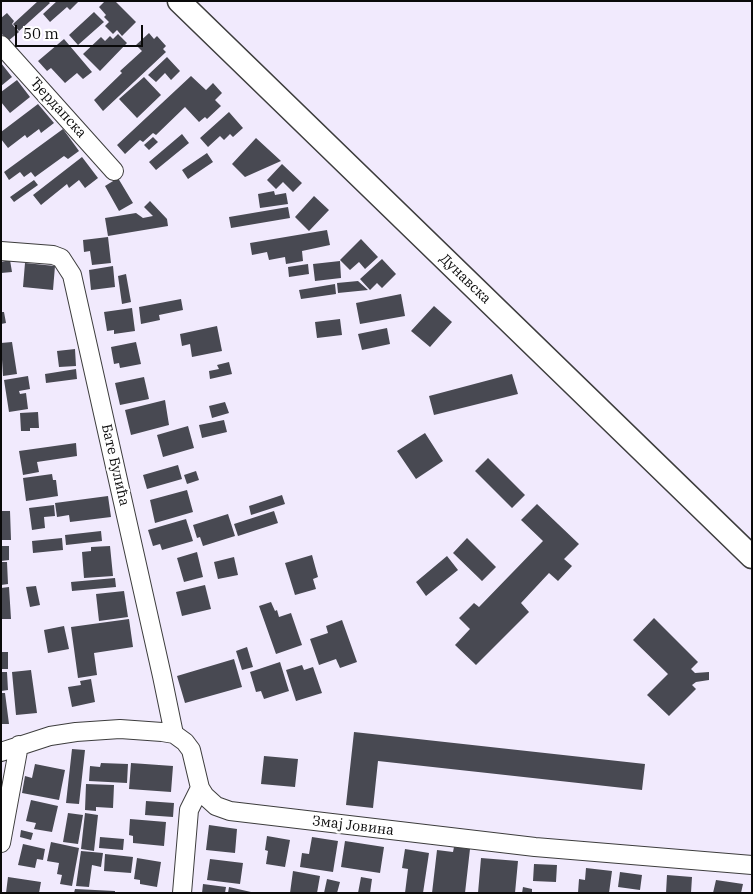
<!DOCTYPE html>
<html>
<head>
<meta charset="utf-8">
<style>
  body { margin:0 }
  #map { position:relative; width:753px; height:894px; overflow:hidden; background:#f1eafd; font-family:"IBM Plex Serif",serif }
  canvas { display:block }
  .frame { position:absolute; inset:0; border:2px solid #0a0a0a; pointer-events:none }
  .scale { position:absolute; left:15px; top:25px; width:128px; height:22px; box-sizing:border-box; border:2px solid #0a0a0a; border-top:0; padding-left:6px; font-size:15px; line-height:18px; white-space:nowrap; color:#0a0a0a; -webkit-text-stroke:4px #fff; paint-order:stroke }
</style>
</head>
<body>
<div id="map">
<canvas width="753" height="894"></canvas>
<div class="frame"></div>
<div class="scale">50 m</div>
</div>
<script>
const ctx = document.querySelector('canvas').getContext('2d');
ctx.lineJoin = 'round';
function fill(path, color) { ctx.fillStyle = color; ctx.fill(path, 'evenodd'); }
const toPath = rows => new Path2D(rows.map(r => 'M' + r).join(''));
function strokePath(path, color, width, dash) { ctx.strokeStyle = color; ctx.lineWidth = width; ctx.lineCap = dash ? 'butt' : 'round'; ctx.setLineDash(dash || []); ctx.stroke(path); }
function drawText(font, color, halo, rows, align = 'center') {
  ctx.font = font + ' "IBM Plex Serif",serif'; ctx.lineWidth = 5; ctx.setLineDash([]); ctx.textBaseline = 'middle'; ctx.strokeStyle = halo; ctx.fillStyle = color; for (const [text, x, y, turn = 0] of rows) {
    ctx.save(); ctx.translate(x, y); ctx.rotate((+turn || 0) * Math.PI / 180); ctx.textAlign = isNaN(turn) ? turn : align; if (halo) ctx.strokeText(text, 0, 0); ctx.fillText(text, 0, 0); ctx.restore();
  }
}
fill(toPath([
  [38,1,48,1,50,3,19,31,13,24],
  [57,1,79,1,70,10,67,7,50,22,43,14],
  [105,1,115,1,136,22,122,36,117,30,113,34,105,26,109,22,104,17,106,15,99,7],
  [94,12,104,22,78,45,69,35],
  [7,13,14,21,12,24,19,32,8,41,1,33,1,18],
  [149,33,154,39,157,36,166,46,163,49,166,52,103,111,94,100,122,73,120,71,142,51,136,45],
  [118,34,127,43,100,71,83,54,101,37,105,41,110,36,113,39],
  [64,39,92,72,83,79,77,73,65,83,51,68,47,71,38,61],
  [167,57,180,71,171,80,165,73,156,82,148,75],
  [1,63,12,77,1,86],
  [191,76,206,90,213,83,222,93,215,100,221,106,207,119,205,117,199,122,185,107,156,135,153,133,143,142,140,140,125,154,117,145],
  [144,77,161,95,137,118,119,99],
  [17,80,30,97,10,113,1,102,1,92],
  [38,104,54,123,41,133,39,129,27,138,25,135,8,148,1,139,1,132],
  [229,112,243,128,233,137,230,134,224,140,220,136,208,147,200,138],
  [63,129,79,151,68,159,64,156,35,177,31,172,24,177,20,172,9,180,4,172],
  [182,134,189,143,156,170,149,162],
  [153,137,158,142,149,150,144,145],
  [256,138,281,161,245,177,232,164],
  [207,153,213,162,188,179,182,170],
  [82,157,98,178,85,188,79,180,69,188,67,184,41,205,33,195],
  [282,164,302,183,293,192,283,182,276,189,267,180],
  [118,178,133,203,119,211,105,186],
  [34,180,38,185,14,202,10,197],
  [274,191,275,195,286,193,288,204,260,208,258,194],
  [314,196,329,210,309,231,295,217],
  [150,201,167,219,168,226,108,236,105,218,136,213,143,218,153,216,144,207],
  [288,207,290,218,231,228,229,217],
  [327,230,330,245,302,251,303,261,286,264,285,257,269,260,267,252,252,255,250,243],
  [108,237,111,263,92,265,90,251,84,252,83,240],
  [361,239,378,257,365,269,359,262,350,270,340,260],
  [382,259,396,274,382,288,377,283,370,290,360,279],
  [10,260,12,272,1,273,1,262],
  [340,261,341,278,315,281,313,264],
  [25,263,55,266,53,290,23,287],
  [308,264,309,274,289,277,288,267],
  [113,266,115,287,91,290,89,270],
  [126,274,131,302,122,304,118,276],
  [358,281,368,290,338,293,337,283],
  [335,284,336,294,301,299,299,290],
  [401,294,405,316,360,324,356,303],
  [181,299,183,310,159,315,160,320,141,324,139,307],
  [434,306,452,322,430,347,411,331],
  [132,308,135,331,114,334,114,330,107,331,104,312],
  [1,312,4,312,6,323,1,324],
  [340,319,342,335,317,338,315,322],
  [217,326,222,351,192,357,190,344,182,346,180,334],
  [387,328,390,344,362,350,358,334],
  [12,342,17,374,3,376,1,343],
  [136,342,141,364,120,368,119,363,114,364,111,347],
  [75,349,76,366,59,367,57,351],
  [229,362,232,374,210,379,209,371,219,369,217,365],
  [76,369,77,379,46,383,45,374],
  [512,374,518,394,434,415,429,396],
  [28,376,30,389,19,391,20,394,26,393,28,409,9,412,4,380],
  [144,377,149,399,120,405,115,383],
  [165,400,169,425,131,435,125,410],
  [225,402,229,413,212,418,209,406],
  [38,412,39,428,30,428,30,431,21,431,20,413],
  [224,420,227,432,202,438,199,425],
  [188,426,194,448,163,457,157,435],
  [425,433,443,461,416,479,397,451],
  [76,443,77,456,37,462,39,472,23,475,19,451],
  [488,458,525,495,512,508,475,471],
  [178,465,182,479,147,489,143,475],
  [196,471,199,480,187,484,184,475],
  [52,474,53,480,56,480,58,496,26,501,23,478],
  [187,490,193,512,155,523,150,500],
  [282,495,285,504,251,515,249,506],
  [108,496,111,517,70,522,69,515,57,517,55,503],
  [537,504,579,544,564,559,572,566,558,581,549,573,521,603,529,612,476,665,455,645,470,629,459,618,474,603,479,607,543,541,521,520],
  [54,505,55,516,44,517,45,528,32,530,29,508],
  [1,511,10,511,11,540,1,540],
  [274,511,278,523,238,536,234,524],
  [228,514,235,536,203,546,200,537,197,538,193,525],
  [186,519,193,541,162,550,160,544,153,546,148,530],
  [101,531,102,541,66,545,65,535],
  [62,538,63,550,33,553,32,541],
  [467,538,496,567,482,581,453,553],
  [1,546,9,546,9,560,1,561],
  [110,546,113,576,84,578,82,552,91,551,91,547],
  [197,552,203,577,184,582,177,558],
  [312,555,318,577,313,579,316,589,295,595,285,563],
  [447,556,458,570,426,596,416,582],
  [234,557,238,575,218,579,214,562],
  [1,562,7,562,8,584,1,585],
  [115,578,116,587,72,591,71,582],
  [205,585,211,609,182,616,176,592],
  [36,586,40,605,30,607,26,587],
  [9,587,11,619,1,619,1,588],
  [124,591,128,617,99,621,96,594],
  [271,602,275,611,277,610,279,617,291,613,302,645,276,654,259,606],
  [654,618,698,662,691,669,695,673,709,672,709,680,696,682,692,685,696,689,669,716,647,695,668,674,633,640],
  [129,619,133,647,94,653,97,675,78,678,71,627],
  [342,620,357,662,340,668,336,659,319,665,310,639,328,633,326,626],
  [64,626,69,649,48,653,44,630],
  [247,647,253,667,242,670,236,651],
  [2,652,8,652,8,669,2,669],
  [234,659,242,687,185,703,177,676],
  [280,662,289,691,264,699,261,691,256,692,250,672],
  [302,665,304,670,313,667,322,693,296,701,286,670],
  [31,670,37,713,16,715,12,672],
  [1,672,7,672,8,690,1,691],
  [91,679,95,702,72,707,68,687,81,685,80,681],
  [1,693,5,693,9,724,1,724],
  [354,732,645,764,642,790,378,761,373,808,346,805],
  [72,749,85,750,79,804,66,803],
  [264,756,298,759,295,787,261,784],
  [101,763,128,764,127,783,89,781,90,766,100,767],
  [131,763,173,766,171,792,129,789],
  [35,764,65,770,59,800,22,793,25,776,32,778],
  [86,784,114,785,113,808,96,807,96,811,85,810],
  [31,800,58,806,52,832,34,829,36,823,26,821],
  [146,801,174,803,173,817,145,815],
  [68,813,83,815,78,844,63,842],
  [85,813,98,815,94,851,81,849],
  [130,819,166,822,164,846,133,843,133,836,129,835],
  [209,825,237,829,235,853,206,850],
  [21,830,33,833,31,840,20,837],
  [267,836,290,840,285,867,266,864,268,851,265,850],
  [100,837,124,839,123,850,99,848],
  [312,837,338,841,333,872,300,867,302,853,309,854],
  [345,841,384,847,380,873,341,867],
  [51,842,79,848,72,886,60,884,62,875,57,874,59,863,47,861],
  [23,844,45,849,43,860,37,859,35,868,18,865],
  [454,847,470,849,465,893,432,893,437,850,453,852],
  [405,849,429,853,423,893,405,893,408,869,402,868],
  [81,851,103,853,101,867,92,865,89,887,76,886],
  [105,854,133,857,131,873,104,871],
  [137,858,161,862,157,887,140,884,140,880,134,879],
  [481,858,518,861,515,893,478,893],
  [210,859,243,863,240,884,207,880],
  [534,864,557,865,556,882,533,881],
  [586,868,612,871,609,893,578,893,579,879,585,880],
  [293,871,320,876,317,893,290,893],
  [620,872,642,875,640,890,618,887],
  [667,875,692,877,691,893,666,893],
  [8,877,41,882,39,893,6,893],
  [361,877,372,879,370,893,358,893],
  [327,879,340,882,337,893,324,893],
  [716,880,743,884,741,893,713,893],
  [203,884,226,887,225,893,202,893],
  [229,887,251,892,251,893,228,893],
  [523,887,532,889,532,893,522,893],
  [75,889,115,891,115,893,74,893]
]), '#484952');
const minor = toPath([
  [1,45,114,171],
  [1,251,53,255,61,258,72,275,162,676,174,734],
  [1,752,50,736,76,732,120,729,162,732,174,734,185,742,191,750,200,788,205,796,216,806,230,811,535,847,752,865],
  [1,843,19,745],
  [182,893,189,810,200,788]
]);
const tertiary = toPath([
  [179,1,752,557]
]);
strokePath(minor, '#3d3d3d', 20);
strokePath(tertiary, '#3d3d3d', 25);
strokePath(minor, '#fff', 18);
strokePath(tertiary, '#fff', 22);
drawText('14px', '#0a0a0a', '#fff', [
  ["Ђердапска",58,108,48],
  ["Дунавска",465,279,44],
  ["Бате Булића",115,465,77],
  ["Змај Јовина",353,826,7]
]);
</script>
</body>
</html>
